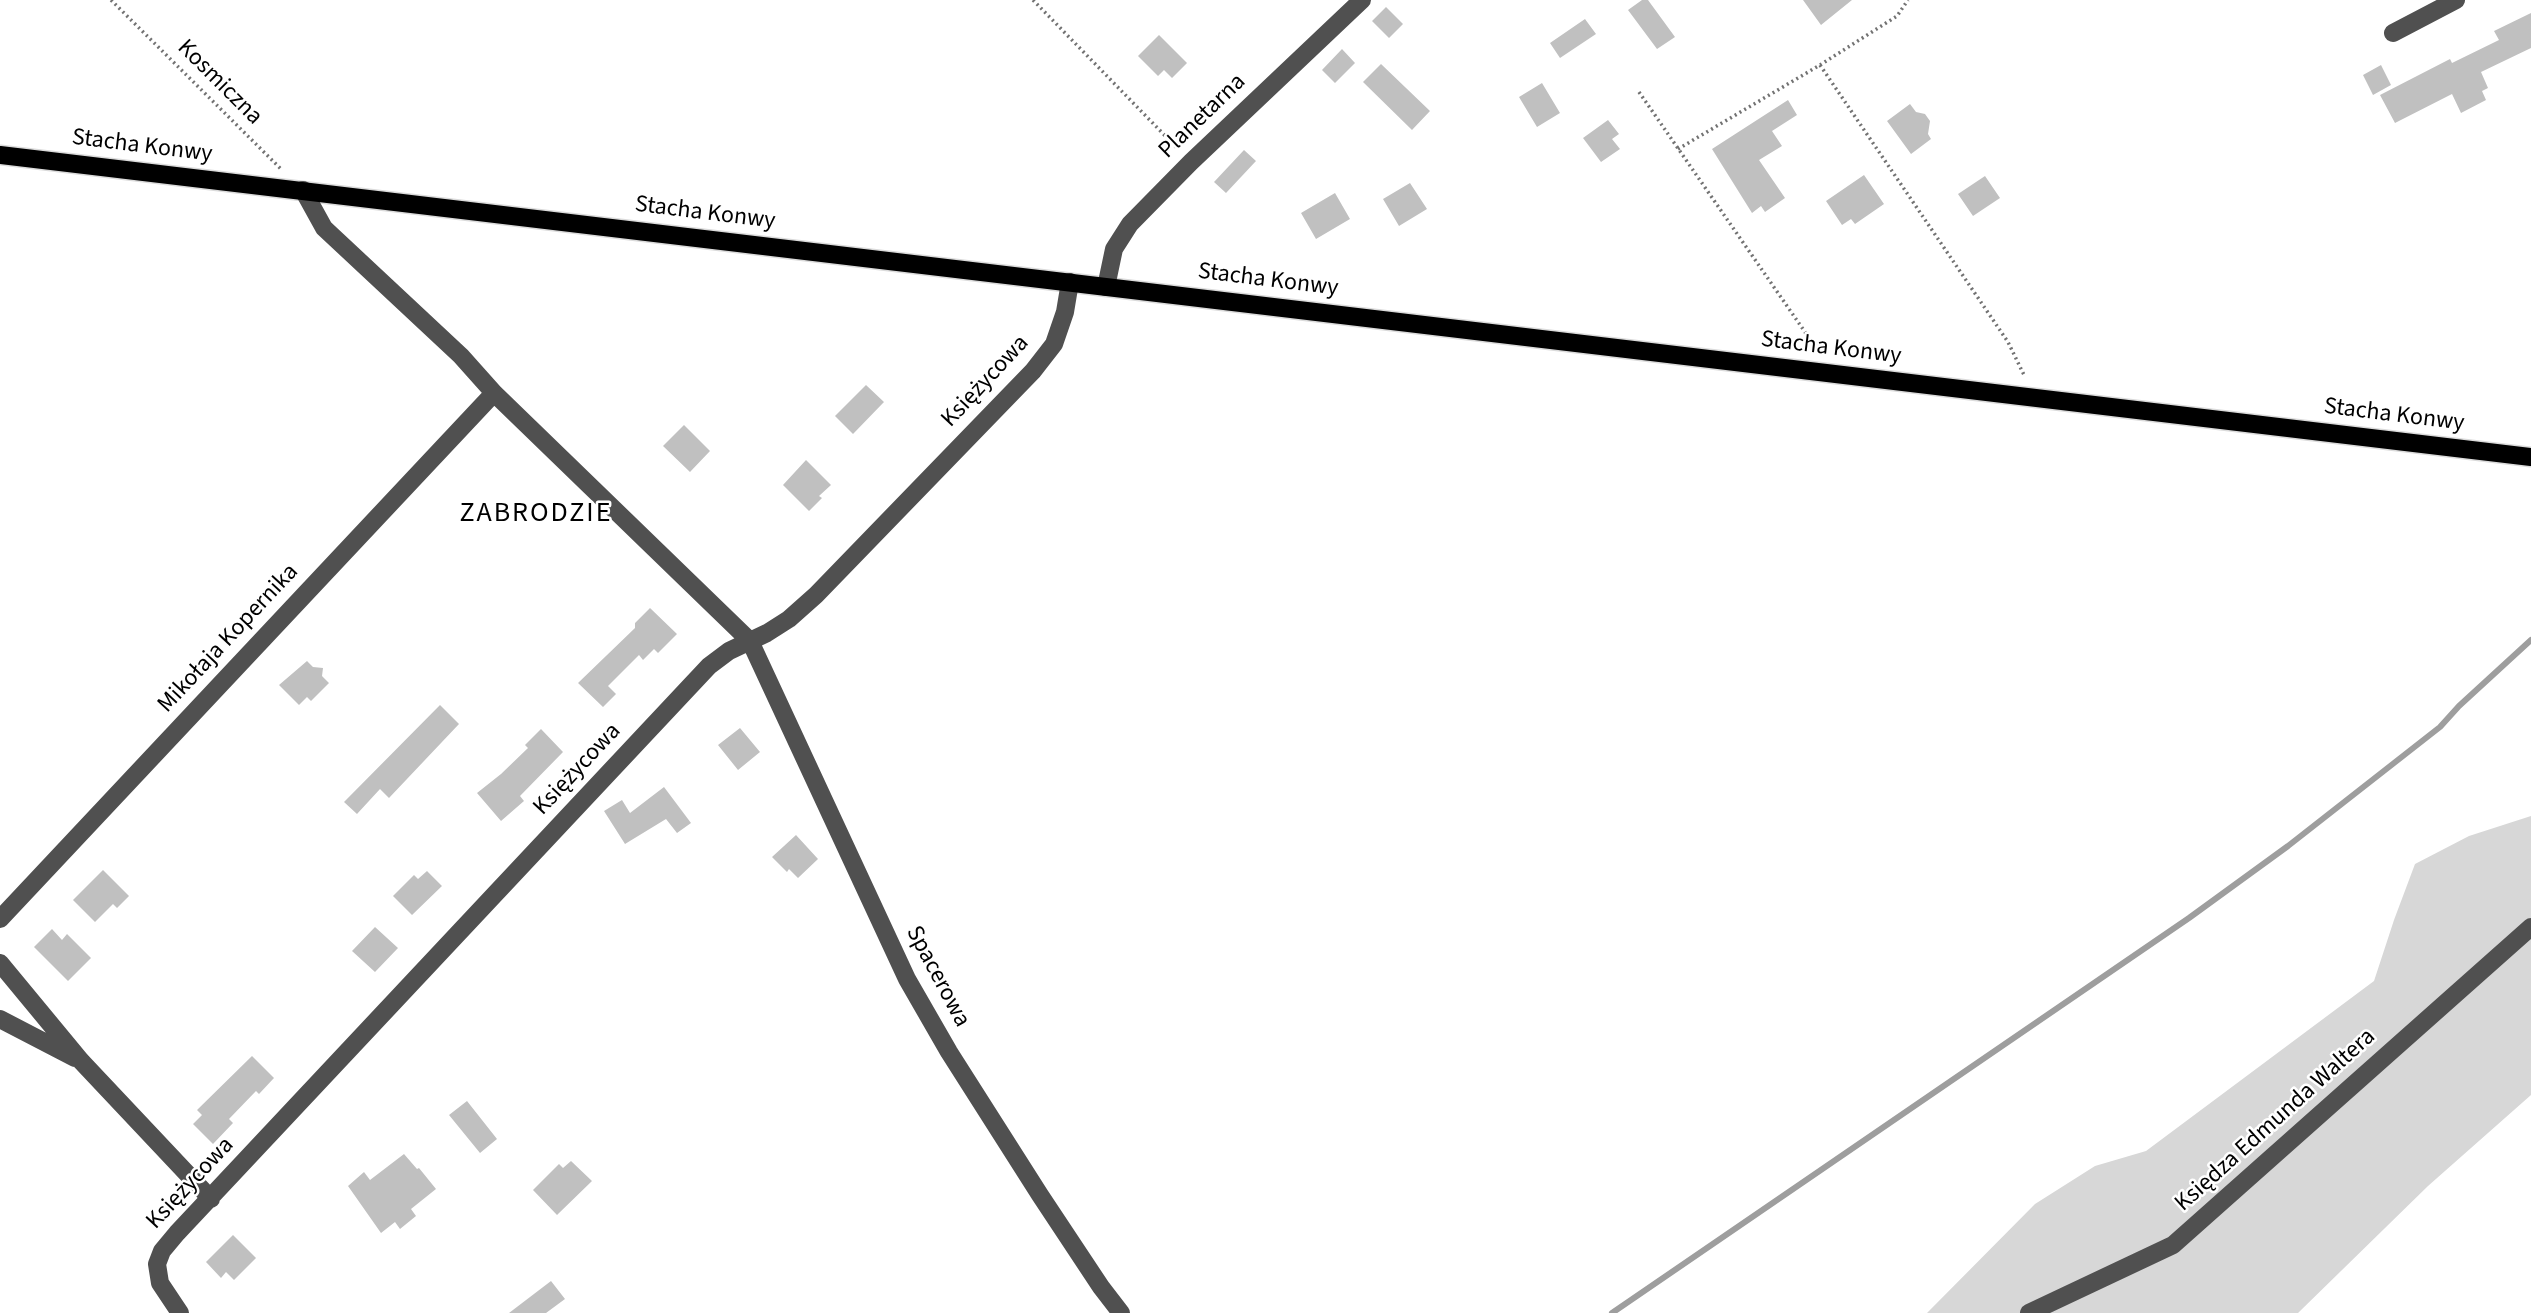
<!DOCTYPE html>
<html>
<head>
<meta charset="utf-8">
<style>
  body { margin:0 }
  canvas { display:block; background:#fff }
</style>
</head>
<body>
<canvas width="2531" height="1313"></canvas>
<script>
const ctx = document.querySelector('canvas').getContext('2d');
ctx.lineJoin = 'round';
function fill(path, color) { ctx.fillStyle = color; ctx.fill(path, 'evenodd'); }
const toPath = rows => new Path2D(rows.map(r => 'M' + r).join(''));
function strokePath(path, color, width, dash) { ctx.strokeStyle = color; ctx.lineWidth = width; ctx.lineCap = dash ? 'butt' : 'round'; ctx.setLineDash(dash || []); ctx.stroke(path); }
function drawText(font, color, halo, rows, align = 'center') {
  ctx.font = font + ' "Source Sans 3",sans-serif'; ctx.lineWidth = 5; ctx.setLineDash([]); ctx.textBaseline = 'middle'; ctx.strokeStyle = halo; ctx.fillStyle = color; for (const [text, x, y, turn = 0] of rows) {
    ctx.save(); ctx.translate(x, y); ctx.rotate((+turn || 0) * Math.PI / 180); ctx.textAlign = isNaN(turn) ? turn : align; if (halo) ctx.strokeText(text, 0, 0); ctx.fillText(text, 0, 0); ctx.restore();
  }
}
fill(toPath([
  [2531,816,2531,1095,2428,1186,2298,1313,1927,1313,2035,1204,2095,1166,2146,1151,2374,981,2394,920,2415,864,2469,836]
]), '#d7d7d7');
strokePath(toPath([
  [1612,1313,2189,918,2288,846,2440,727,2459,706,2531,640]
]), '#9e9e9e', 6);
fill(toPath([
  [1642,0,1648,0,1675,37,1657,49,1628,10],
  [1803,0,1852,0,1821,25],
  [1386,7,1403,24,1389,38,1372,21],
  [2531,13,2531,48,2481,72,2488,88,2482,91,2486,100,2461,113,2452,94,2395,123,2380,95,2450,59,2452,63,2499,40,2494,31],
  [1585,19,1596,34,1560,58,1550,43],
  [1159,35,1187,63,1172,78,1164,70,1158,76,1138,56],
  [1342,49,1355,63,1335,83,1322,70],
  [1381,64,1430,111,1412,130,1363,82],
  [2381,65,2391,85,2373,95,2363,75],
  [1542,83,1560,113,1537,127,1519,97],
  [1788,100,1797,115,1772,131,1782,146,1759,160,1785,198,1765,212,1761,206,1752,213,1712,149],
  [1910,104,1916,112,1925,114,1930,121,1928,134,1931,139,1911,154,1887,121],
  [1608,120,1619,134,1612,139,1620,149,1601,162,1583,138],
  [1244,150,1256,161,1226,193,1214,182],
  [1864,175,1884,204,1855,224,1851,219,1842,225,1826,201],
  [1985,176,2000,198,1973,216,1958,194],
  [1410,183,1427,209,1399,226,1383,199],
  [1335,193,1350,219,1316,239,1301,213],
  [866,385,884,402,853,434,835,416],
  [684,425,710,451,690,472,663,446],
  [806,460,831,485,819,496,822,498,809,511,783,485],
  [650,608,677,634,658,653,654,649,643,660,639,655,608,686,616,694,603,707,578,683,635,628,635,623],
  [307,661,313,667,323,668,322,676,329,683,311,701,307,697,299,705,279,685],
  [440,705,459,724,389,798,380,789,357,814,344,802],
  [740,728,760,752,738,770,718,745],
  [541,729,563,752,520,796,524,801,501,821,477,793,501,774,528,748,525,745],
  [664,787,691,823,677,833,666,819,625,844,604,811,622,800,630,813],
  [796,835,818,859,798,878,789,869,787,872,772,857],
  [103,870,129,896,117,908,113,904,95,922,73,900],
  [427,871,442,886,412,915,393,896,414,875,418,879],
  [375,927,398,948,375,972,352,951],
  [52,929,62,940,67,934,91,958,68,981,34,947],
  [252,1056,274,1078,259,1094,256,1091,229,1119,233,1123,213,1144,193,1124,202,1115,197,1110],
  [467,1101,497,1139,480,1153,449,1115],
  [404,1154,417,1169,419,1168,436,1189,411,1209,416,1216,400,1229,395,1222,381,1233,348,1186,364,1172,370,1180],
  [571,1161,592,1181,557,1215,533,1190,559,1164,563,1168],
  [233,1235,256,1258,234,1280,226,1272,221,1278,206,1262],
  [551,1281,565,1299,546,1313,509,1313]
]), '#c0c0c0');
const major = toPath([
  [0,155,2531,457]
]);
strokePath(major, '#dbdbdb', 21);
strokePath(toPath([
  [111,0,281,169],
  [1033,0,1177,148],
  [1820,65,2008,342,2025,377],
  [1639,92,1805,332,1814,351],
  [1678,149,1820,65,1897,16,1908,0]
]), '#727272', 3.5, [2, 3.5]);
strokePath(toPath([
  [2393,33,2456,0],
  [303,190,324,228,461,356,494,393,750,641,907,979,949,1052,1040,1195,1101,1287,1121,1313],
  [1106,287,1114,249,1130,224,1191,162,1362,0],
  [0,919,494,393],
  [0,963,81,1061,211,1199],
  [0,1019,75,1058],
  [180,1313,160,1283,157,1264,162,1251,177,1233,709,666,729,651,767,633,789,619,816,595,1033,371,1054,344,1065,312,1070,282],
  [2029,1313,2173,1245,2531,927]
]), '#505050', 18);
strokePath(major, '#000', 18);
drawText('24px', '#000', '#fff', [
  ["Kosmiczna",219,83,45],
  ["Planetarna",1203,117,-44],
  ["Stacha Konwy",142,147,7],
  ["Stacha Konwy",705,214,7],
  ["Stacha Konwy",1268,281,7],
  ["Stacha Konwy",1831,349,7],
  ["Księżycowa",986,382,-47],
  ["Stacha Konwy",2394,416,7],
  ["Mikołaja Kopernika",229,639,-47],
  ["Księżycowa",578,770,-47],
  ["Spacerowa",937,977,62],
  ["Księdza Edmunda Waltera",2276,1121,-42],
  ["Księżycowa",191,1184,-47]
]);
ctx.letterSpacing = '2px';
drawText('28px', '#000', '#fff', [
  ["ZABRODZIE",536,515]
]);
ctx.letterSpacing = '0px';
</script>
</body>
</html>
